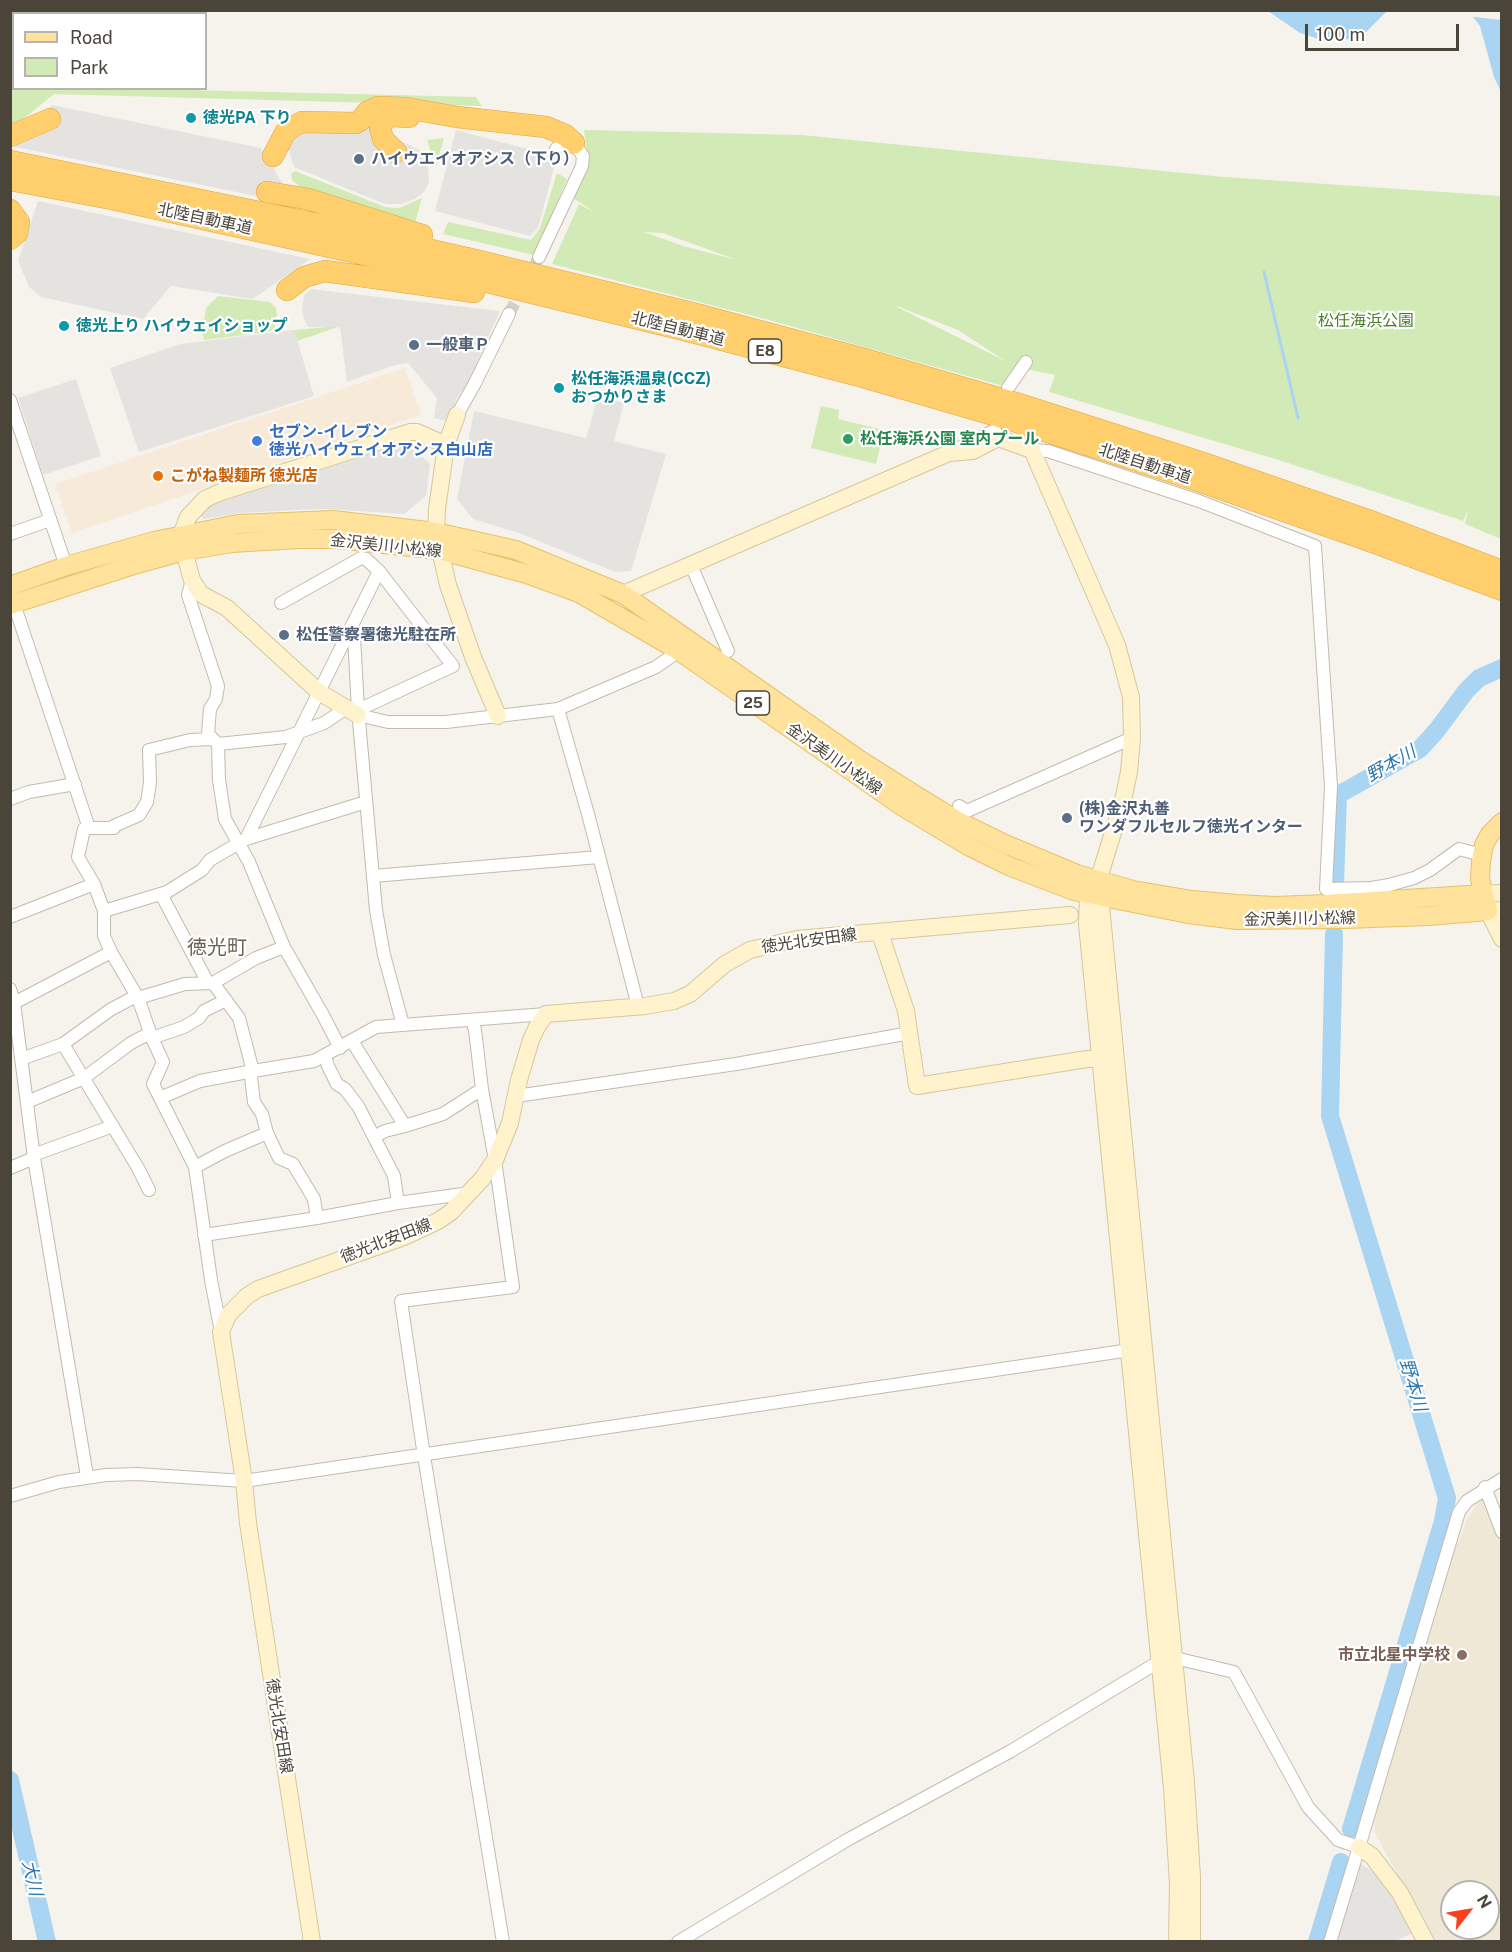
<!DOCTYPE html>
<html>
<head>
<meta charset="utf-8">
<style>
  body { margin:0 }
  #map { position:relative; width:1512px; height:1952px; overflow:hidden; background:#f6f3ec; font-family:"Public Sans",sans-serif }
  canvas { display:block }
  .frame { position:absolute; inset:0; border:12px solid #4b4439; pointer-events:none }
  .legend { position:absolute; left:12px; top:12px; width:195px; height:78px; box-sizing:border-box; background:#fff; border:2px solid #b7b4b0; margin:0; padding:8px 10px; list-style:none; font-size:18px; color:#4b4439 }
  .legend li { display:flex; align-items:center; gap:12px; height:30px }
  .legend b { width:30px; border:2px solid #b7b4b0 }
  .north { position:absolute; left:1440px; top:1880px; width:60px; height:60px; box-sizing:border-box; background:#fff; border:2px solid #b7b4b0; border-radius:50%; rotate:59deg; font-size:16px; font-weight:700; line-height:24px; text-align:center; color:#4b4439 }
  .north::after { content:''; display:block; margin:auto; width:21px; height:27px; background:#fc3f1d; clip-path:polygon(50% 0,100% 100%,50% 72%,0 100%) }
  .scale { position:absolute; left:1305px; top:24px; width:154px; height:27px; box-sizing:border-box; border:3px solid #4b4439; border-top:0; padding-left:8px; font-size:18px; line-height:21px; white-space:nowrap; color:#4b4439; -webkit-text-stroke:4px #fff; paint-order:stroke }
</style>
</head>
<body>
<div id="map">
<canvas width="1512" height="1952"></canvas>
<div class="frame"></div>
<ul class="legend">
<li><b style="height:8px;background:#ffe39c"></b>Road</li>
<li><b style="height:16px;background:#d2eab5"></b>Park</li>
</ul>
<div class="north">N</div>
<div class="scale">100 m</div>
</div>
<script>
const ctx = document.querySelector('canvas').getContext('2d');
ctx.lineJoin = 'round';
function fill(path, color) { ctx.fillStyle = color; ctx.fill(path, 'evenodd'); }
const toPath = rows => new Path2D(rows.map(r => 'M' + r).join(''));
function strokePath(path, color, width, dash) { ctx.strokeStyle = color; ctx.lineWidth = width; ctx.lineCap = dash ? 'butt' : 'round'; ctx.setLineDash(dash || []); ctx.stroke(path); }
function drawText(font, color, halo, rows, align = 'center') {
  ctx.font = font + ' "Public Sans","Noto Sans JP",sans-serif'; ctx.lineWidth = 4.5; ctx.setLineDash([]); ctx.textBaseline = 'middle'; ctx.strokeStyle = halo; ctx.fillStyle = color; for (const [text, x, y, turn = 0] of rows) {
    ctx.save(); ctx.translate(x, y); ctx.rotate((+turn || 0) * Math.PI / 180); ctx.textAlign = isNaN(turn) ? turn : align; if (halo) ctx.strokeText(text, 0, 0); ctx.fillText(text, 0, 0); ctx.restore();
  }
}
fill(toPath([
  [405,368,421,415,72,533,55,484]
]), '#f7ead8');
fill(toPath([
  [1482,1498,1485,1499,1502,1541,1501,1941,1433,1941,1375,1833,1374,1820,1449,1565,1468,1517],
  [1452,1892,1488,1892,1488,1928,1452,1928]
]), '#efe8d6');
fill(toPath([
  [19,89,147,89,476,97,482,106,54,94,11,129,11,91],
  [584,130,802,135,1224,177,1501,196,1501,539,1465,524,1468,509,1463,521,1282,461,1049,392,1055,375,1016,367,1003,386,769,320,552,264,579,204,596,213,573,198,584,177,587,154],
  [644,232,663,233,737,260,683,246],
  [897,306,958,330,1007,362,897,307],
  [444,138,436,166,427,140],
  [295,171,385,207,399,208,422,198,414,226,300,187,292,180,291,174],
  [557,173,567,179,534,255,443,234,448,222,531,240,540,228],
  [218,296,270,302,276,308,277,318,274,329,268,332,204,340,202,333,206,308],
  [341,326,297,341,294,330],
  [821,406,839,410,838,419,884,430,876,464,811,448]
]), '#d2eab5');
fill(toPath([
  [52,105,261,148,295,204,11,146,11,139],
  [352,118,424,152,428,168,429,181,425,191,415,199,401,204,385,204,294,167,281,127],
  [456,130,557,157,538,228,530,236,435,211],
  [38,201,310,259,253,299,171,286,143,319,41,297,29,287,18,261],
  [311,289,404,300,500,311,469,381,457,398,447,421,434,418,437,398,408,363,392,366,347,382,340,327,308,327,304,319,302,311,304,295],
  [294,330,314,396,139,452,110,368,180,344],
  [76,379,101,456,43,475,18,398],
  [598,397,624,403,614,441,666,454,631,571,615,572,519,533,473,519,457,499,474,411,586,438],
  [405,441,430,464,426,496,404,514,325,509,295,510,241,513,203,519,199,513,214,501],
  [1361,1864,1377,1874,1393,1896,1413,1933,1395,1941,1336,1942,1354,1884,1357,1868]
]), '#e5e3e0');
fill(toPath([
  [1268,11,1387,11,1363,35,1354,39,1322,40,1300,33],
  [1501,11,1501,92,1494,77,1480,26,1471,14]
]), '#a9d4f2');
fill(toPath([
  [1455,10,1501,11,1501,20,1465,16,1456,13]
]), '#f6f3ec');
strokePath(toPath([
  [1264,272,1298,418]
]), '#a9d4f2', 3);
strokePath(toPath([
  [1335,884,1338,795,1420,749,1437,730,1466,691,1479,678,1502,668],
  [1334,934,1330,1116,1447,1498,1443,1521,1351,1829],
  [10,1780,47,1942],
  [1317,1942,1341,1862]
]), '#a9d4f2', 18);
strokePath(toPath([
  [509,314,539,257]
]), '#d4d0c8', 12, [12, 6]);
const street = toPath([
  [539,257,582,166,583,156,574,143,563,144,556,149],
  [1008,388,1026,362],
  [10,400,66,566],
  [457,415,475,383,509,314],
  [1032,450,1048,451,1199,501,1315,546,1331,786,1326,889,1371,888,1389,885,1414,878,1430,870,1459,849,1482,855],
  [963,453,961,447,995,430],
  [10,534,50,520],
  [691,565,728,651],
  [192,580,188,595,218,686,216,699,210,709,208,734,218,744,219,780,225,819,249,862,284,947,323,1015,340,1048],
  [281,603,361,558,366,559,379,571,453,666,358,710],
  [14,604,89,828,84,829,78,857,94,884,104,911,104,936,111,952,138,998,152,1038,163,1062,153,1084,195,1167,211,1280,221,1332],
  [350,629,354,636,358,710,376,910,384,955,403,1025],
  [558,709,588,814,638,1006],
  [358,715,388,722,446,722,558,709,656,667,679,651],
  [218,744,286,737,324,723,345,709],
  [10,799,29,792,75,784],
  [959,806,967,811,1132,738],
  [89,828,114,828,114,826,139,815,147,802,150,783,149,750,190,740,213,739],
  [246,839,366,802],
  [373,876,599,857],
  [161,894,208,983],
  [104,911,167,892,202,870,210,860,246,839,379,571],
  [10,917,94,884],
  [10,989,14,1003,34,1158,87,1476],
  [138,998,185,984,213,983],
  [14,1003,111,952],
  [152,1038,184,1027,199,1018,204,1011,226,1000],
  [352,1041,405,1126,443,1114,482,1089,475,1030,472,1020],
  [63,1044,138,1168,149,1190],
  [325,1056,328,1066,337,1084,345,1089,358,1106,394,1176,398,1203,470,1193],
  [21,1059,63,1044,110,1010,136,996],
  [482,1089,495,1160,513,1287,401,1301,424,1456,503,1942],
  [516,1096,736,1064,910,1033],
  [160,1098,200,1081,253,1071,239,1018,213,983,256,958,284,947],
  [27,1102,84,1078,131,1043,150,1033],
  [374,1137,385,1131,405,1126],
  [33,1155,113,1126],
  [195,1167,225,1151,267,1133,262,1114,254,1102,251,1077,253,1071,314,1061,376,1027,546,1014],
  [10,1168,34,1158],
  [317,1218,398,1203],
  [204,1235,317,1218,314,1199,293,1164,279,1158,267,1133],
  [1485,1487,1502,1532],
  [10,1496,59,1482,106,1475,137,1474,244,1481,1137,1349],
  [678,1942,847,1840,1011,1751,1160,1661,1175,1658,1234,1672,1308,1807,1338,1840,1359,1847,1459,1512,1467,1501,1502,1479],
  [1330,1942,1359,1847]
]);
const secondary = toPath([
  [457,415,446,445,437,509,436,532,448,585,473,657,498,716],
  [181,535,188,517,205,499,221,492,410,432,417,432,446,445],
  [184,551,192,580,201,594,227,608,319,692,358,715],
  [623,594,949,453,973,451,998,438,1032,450,1117,645,1131,697,1132,738,1129,772,1123,800,1098,881,1088,895,1087,924,1172,1788,1178,1884,1177,1942],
  [1099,885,1186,1782,1192,1877,1192,1942],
  [1484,894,1502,893],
  [1502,910,1488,911,1502,939],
  [880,933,906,1011,917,1086,1087,1059,1110,1059],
  [1359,1847,1372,1856,1400,1893,1426,1942],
  [312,1942,248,1523,244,1481,221,1332,228,1315,247,1296,258,1289,404,1237,438,1221,451,1212,482,1179,495,1160,510,1123,519,1080,531,1040,537,1027,546,1014,645,1006,674,1001,690,994,725,964,750,950,797,939,1070,915]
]);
const primary = toPath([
  [10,586,66,566,154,541,238,524,333,520,436,532,516,550,623,594,860,760,917,796,958,821,1005,844,1077,874,1133,890,1192,900,1237,904,1275,906,1326,904,1484,894],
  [10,605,137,564,184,551,232,543,298,539,337,539,439,550,527,574,579,593,679,651,903,807,968,846,1011,867,1074,891,1188,914,1237,920,1346,919,1428,916,1488,911,1480,879,1481,861,1484,845,1490,834,1502,822]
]);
const highway = toPath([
  [10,136,50,119],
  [396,152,383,139,380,128,385,119,391,116,409,117],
  [273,156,285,133,292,127,302,122,356,123,361,120,367,112,378,107,406,108,457,117,546,127,565,135,574,143],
  [10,161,308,222,475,260,692,313,864,359,1019,404,1203,463,1373,522,1502,571],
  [10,180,112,199,471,278,688,331,856,375,1014,421,1196,480,1370,541,1502,590],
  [267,192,308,199,422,235],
  [10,210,19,222,17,233,10,239],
  [287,290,304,277,325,271,474,292]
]);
strokePath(street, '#c2bbae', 14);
strokePath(secondary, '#d6c79b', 18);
strokePath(primary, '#e6c16a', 20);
strokePath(highway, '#e0a43c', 22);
strokePath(street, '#fff', 12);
strokePath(secondary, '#fff3cd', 16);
strokePath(primary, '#ffe39c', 18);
strokePath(highway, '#ffcf6e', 21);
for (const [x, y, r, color] of [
  [191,118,6,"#0f9aa8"],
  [359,159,6,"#5c6f8a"],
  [64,326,6,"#0f9aa8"],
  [414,345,6,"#5c6f8a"],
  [559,388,6,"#0f9aa8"],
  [848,439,6,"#2e9e5b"],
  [257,441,6,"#3f7fe0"],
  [158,476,6,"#e8710a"],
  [284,635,6,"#5c6f8a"],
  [1067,818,6,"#5c6f8a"],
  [1462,1655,6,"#8d6e63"]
]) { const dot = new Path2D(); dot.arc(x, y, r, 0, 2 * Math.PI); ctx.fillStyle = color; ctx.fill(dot); strokePath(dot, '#fff', 2); }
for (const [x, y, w] of [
  [765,351,33],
  [753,703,33]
]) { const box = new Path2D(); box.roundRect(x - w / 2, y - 12, w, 24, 4.5); ctx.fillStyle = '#fff'; ctx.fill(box); strokePath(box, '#4b4439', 1.5); }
drawText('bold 15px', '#4b4439', null, [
  ["E8",765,351],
  ["25",753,703]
]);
drawText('bold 16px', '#0d838f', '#fff', [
  ["徳光PA 下り",203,118],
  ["徳光上り ハイウェイショップ",76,326],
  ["松任海浜温泉(CCZ)",571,379],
  ["おつかりさま",571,397]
], 'left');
drawText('bold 16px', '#4e5e75', '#fff', [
  ["ハイウエイオアシス（下り）",371,159],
  ["一般車Ｐ",426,345],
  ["松任警察署徳光駐在所",296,635],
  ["(株)金沢丸善",1079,809],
  ["ワンダフルセルフ徳光インター",1079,827]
], 'left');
drawText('16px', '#4b4439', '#fff', [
  ["北陸自動車道",205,219,12],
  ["北陸自動車道",678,329,14],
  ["北陸自動車道",1145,464,18],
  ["金沢美川小松線",386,546,6],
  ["金沢美川小松線",834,759,35],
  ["金沢美川小松線",1300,919,-1],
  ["徳光北安田線",809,941,-8],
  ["徳光北安田線",386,1241,-21],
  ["徳光北安田線",279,1726,81]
]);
drawText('16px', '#4a7f2a', '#fff', [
  ["松任海浜公園",1366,321]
]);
drawText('bold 16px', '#366cbe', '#fff', [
  ["セブン-イレブン",269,432],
  ["徳光ハイウェイオアシス白山店",269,450]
], 'left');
drawText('bold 16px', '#27864d', '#fff', [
  ["松任海浜公園 室内プール",860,439]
], 'left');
drawText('bold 16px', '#c56008', '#fff', [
  ["こがね製麺所 徳光店",170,476]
], 'left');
drawText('bold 16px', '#785e54', '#fff', [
  ["市立北星中学校",1450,1655]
], 'right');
drawText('italic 18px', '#2e7ab2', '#fff', [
  ["野本川",1391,764,-30],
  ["野本川",1413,1385,73],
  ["大川",32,1878,77]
]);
drawText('20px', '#6e6250', '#fff', [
  ["徳光町",217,948]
]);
</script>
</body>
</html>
